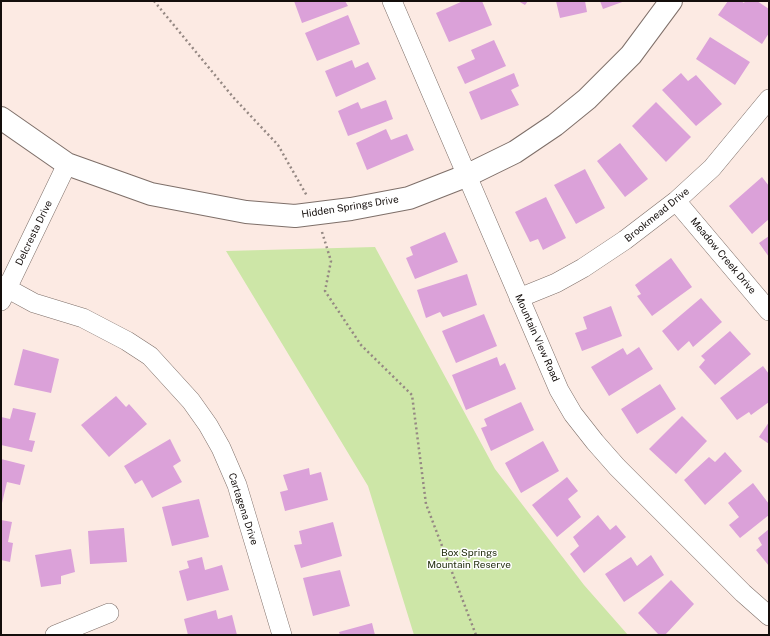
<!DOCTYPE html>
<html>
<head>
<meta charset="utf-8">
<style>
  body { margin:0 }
  #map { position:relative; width:770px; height:636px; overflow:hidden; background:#fceae3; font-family:"Public Sans",sans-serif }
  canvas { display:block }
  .frame { position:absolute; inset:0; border:2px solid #140e0c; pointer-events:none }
</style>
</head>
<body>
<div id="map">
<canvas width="770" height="636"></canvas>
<div class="frame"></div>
</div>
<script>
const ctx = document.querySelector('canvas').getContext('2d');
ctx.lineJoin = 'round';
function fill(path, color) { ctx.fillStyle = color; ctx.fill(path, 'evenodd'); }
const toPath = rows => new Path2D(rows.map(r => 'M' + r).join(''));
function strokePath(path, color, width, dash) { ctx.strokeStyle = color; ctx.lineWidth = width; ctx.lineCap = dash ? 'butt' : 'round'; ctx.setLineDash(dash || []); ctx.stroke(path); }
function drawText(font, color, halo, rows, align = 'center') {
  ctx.font = font + ' "Public Sans",sans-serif'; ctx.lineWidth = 3; ctx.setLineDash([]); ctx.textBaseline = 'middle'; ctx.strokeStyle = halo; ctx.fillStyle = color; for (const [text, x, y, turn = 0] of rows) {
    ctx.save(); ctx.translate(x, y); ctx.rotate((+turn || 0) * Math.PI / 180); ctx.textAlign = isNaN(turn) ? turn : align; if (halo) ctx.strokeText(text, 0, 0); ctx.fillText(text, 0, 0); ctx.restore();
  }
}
fill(toPath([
  [375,247,495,469,584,585,628,635,414,635,368,486,226,251]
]), '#cde6a7');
fill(toPath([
  [294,1,345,1,348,6,302,23],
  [463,1,482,1,492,25,449,42,436,13],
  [518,1,528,1,525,5],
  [556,1,585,1,587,12,560,18],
  [600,1,625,1,603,9],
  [728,1,741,1,744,3,745,1,757,1,769,9,769,33,762,44,718,15],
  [348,15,360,44,317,61,305,33],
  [710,37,750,62,735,85,696,59],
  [494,40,506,66,465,84,457,67,475,59,471,50],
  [352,60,355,68,368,62,376,79,336,97,325,71],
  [514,73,519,86,511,90,519,105,481,120,469,92],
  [681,73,688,81,696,75,722,104,696,126,662,90],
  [386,100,393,119,348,136,338,111,358,102,361,109],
  [656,102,691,137,666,162,632,126],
  [386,129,391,140,407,134,414,150,367,170,356,143],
  [620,143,648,179,625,197,597,161],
  [585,169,605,208,576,224,554,185],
  [762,177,769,186,769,219,752,234,729,206],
  [546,197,566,238,543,250,538,239,530,242,515,212],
  [445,232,458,262,415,279,406,258,413,255,410,247],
  [769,236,769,257,759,243],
  [671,258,692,287,652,316,637,296,641,294,635,285],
  [467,274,477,305,443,317,440,312,426,318,417,290],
  [701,298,722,322,693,347,689,341,678,351,662,331],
  [611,306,622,336,582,351,575,333,587,329,583,317],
  [484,314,497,346,456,363,442,331],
  [730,331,751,354,715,385,699,367,705,360,701,356],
  [639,347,653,369,609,396,591,367,623,348,627,355],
  [23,349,59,359,51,393,14,385],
  [497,357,500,366,505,363,516,389,466,410,452,375],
  [763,366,769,374,769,402,751,415,749,412,737,420,720,398],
  [660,384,676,409,637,434,621,409],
  [116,396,126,407,129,404,147,424,109,457,81,425],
  [521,402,534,430,491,451,481,428,487,426,484,419],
  [13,408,36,413,29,440,35,441,32,452,1,445,1,417,10,419],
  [682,416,707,441,676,474,649,449],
  [769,422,769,444,759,437],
  [170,439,181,461,173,466,182,482,152,498,142,480,135,484,124,466],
  [543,441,559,471,521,493,505,463],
  [725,452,742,471,705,505,684,480,709,457,715,462],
  [1,459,25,465,20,485,7,482,2,503],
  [309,468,310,475,321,472,328,500,285,511,280,492,288,490,283,475],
  [567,477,578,491,568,499,581,517,557,537,532,505],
  [753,483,769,504,769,515,740,538,729,525,739,517,728,503],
  [199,499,209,537,172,546,162,507],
  [598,515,610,530,616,525,626,537,584,573,570,554,579,546,573,537],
  [1,520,12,522,8,542,13,543,10,562,1,560],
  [333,522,342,556,301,568,294,545,302,544,299,531],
  [124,528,127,562,90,564,88,531],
  [769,529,769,566,756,550,762,545,758,538],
  [71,549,75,572,61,576,61,584,41,587,35,555],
  [651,555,664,575,624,602,605,574,631,557,637,566],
  [202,557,205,570,222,565,229,590,187,601,179,571,189,568,187,561],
  [340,570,350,606,313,616,303,578],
  [671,580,694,604,665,635,659,635,638,613],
  [216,610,218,619,232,615,237,635,188,635,184,619],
  [372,623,375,635,340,635,339,632]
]), '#dba1d9');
const minor = toPath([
  [392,1,559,390,573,414,595,442,617,467,743,593,769,616],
  [676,201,769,311],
  [1,285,34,303,83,318,127,341,150,356,191,401,208,425,221,448,237,485,282,635],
  [519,298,556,283,583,268,625,240,676,201,712,168,769,99],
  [1,301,67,164],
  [55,635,109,613]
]);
const tertiary = toPath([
  [1,118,67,164,151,194,246,212,295,216,351,209,409,198,468,175,515,152,555,125,587,99,631,55,671,1]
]);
strokePath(minor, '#7e6f69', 20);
strokePath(tertiary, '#7e6f69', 24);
strokePath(toPath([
  [154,1,233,97,278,145,307,196],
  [322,232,331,261,325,291,361,345,412,395,426,504,476,635]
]), '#958883', 2.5, [2, 3]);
strokePath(minor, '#fff', 19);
strokePath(tertiary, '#fff', 22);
drawText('10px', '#140e0c', '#fff', [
  ["Hidden Springs Drive",350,207,-9],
  ["Brookmead Drive",657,215,-39],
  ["Delcresta Drive",34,233,-64],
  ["Meadow Creek Drive",723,256,50],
  ["Mountain View Road",537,338,66],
  ["Cartagena Drive",243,509,72]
]);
drawText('10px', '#232e0f', '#fff', [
  ["Box Springs",469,553],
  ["Mountain Reserve",469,565]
]);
</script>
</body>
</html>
